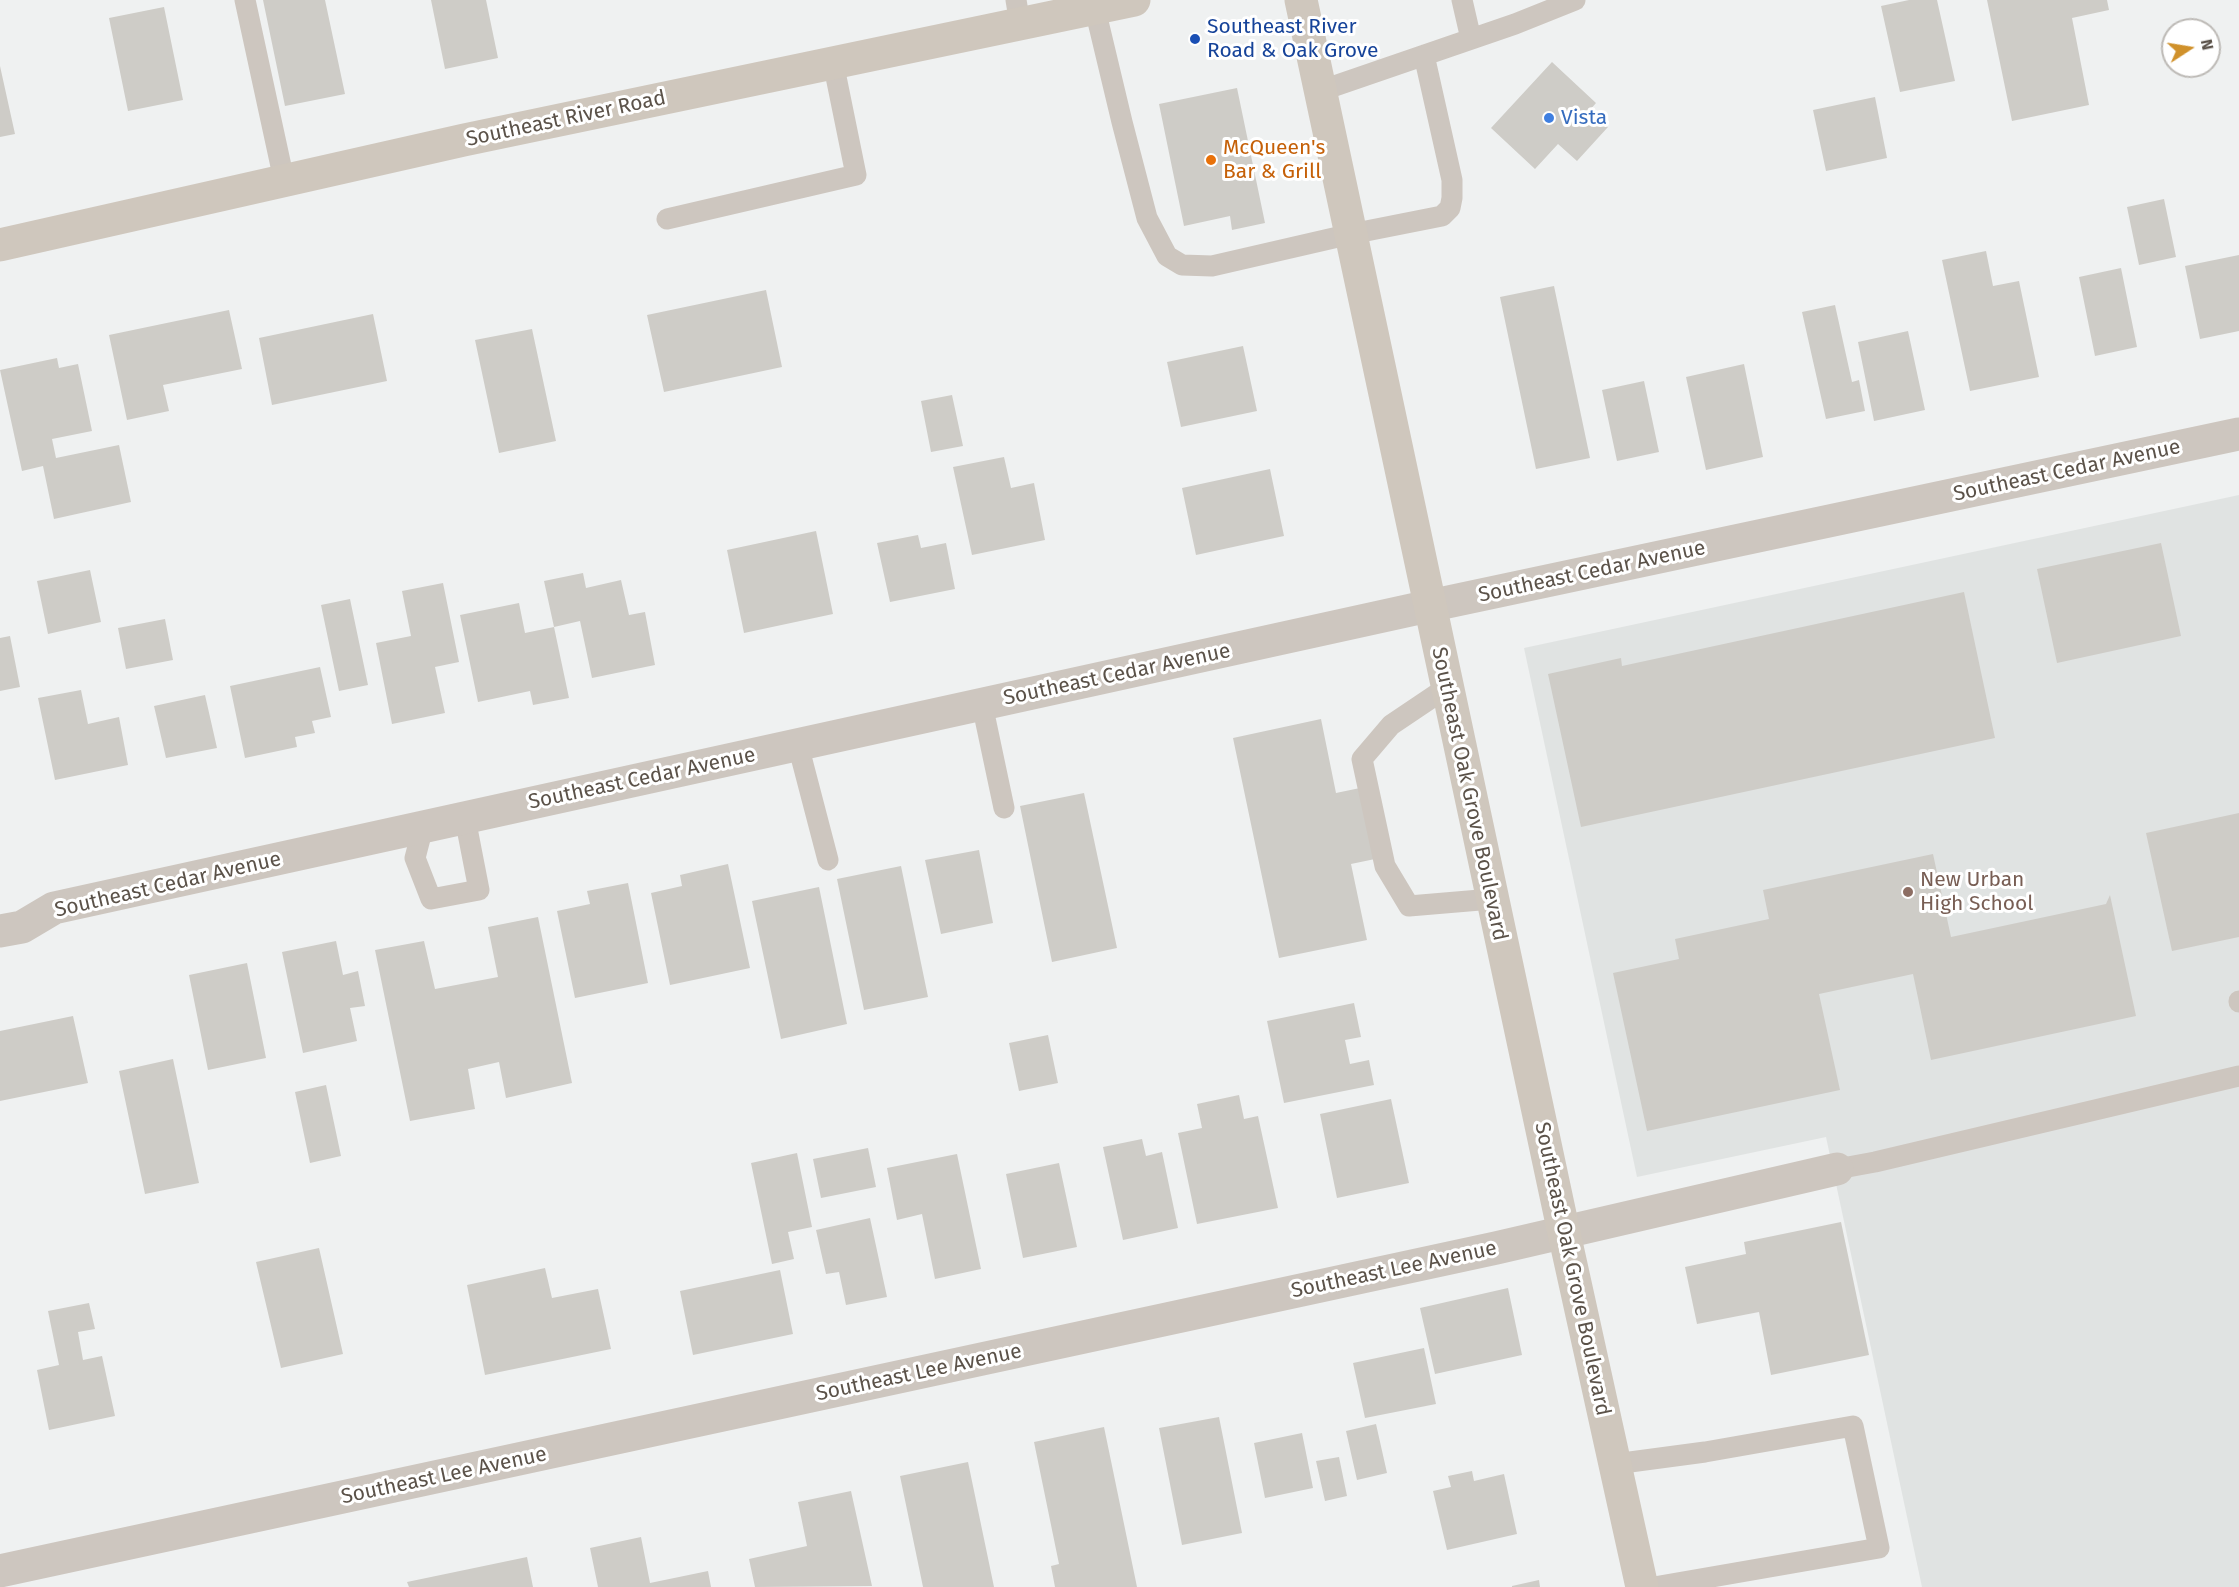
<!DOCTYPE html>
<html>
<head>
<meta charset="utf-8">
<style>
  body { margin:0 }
  #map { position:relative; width:2239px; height:1587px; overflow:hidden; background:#eff1f1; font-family:"Fira Sans",sans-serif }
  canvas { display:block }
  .north { position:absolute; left:2161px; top:18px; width:60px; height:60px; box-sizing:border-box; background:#fff; border:2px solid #bdbab6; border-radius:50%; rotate:78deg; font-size:16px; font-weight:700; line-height:24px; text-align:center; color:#5b5249 }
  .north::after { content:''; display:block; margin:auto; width:21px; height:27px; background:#d0912b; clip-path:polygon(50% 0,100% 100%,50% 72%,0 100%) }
</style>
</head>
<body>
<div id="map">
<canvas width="2239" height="1587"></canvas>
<div class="north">N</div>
</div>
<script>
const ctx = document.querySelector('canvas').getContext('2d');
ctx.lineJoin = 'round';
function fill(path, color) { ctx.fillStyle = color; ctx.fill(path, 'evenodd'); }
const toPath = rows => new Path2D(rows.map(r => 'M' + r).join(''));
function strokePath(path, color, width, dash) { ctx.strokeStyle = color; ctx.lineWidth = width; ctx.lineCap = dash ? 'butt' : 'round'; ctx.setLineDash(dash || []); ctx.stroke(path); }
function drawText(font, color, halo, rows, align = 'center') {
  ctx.font = font + ' "Fira Sans",sans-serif'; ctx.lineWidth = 6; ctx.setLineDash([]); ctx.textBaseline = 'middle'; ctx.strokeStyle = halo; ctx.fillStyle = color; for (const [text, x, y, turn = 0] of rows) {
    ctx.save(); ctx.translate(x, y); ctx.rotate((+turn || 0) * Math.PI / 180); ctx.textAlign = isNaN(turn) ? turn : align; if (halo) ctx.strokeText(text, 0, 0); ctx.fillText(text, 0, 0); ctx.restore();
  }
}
fill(toPath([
  [2239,495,2239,1587,1922,1587,1826,1137,1637,1177,1524,648]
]), '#e0e3e2');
fill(toPath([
  [263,0,325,0,345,94,285,106],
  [431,0,486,0,498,58,445,69],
  [1909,0,1937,0,1955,81,1900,92,1881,6],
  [1987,0,2107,0,2109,10,2072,18,2089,105,2012,121],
  [164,7,183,100,128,111,109,18],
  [1552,62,1596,103,1590,110,1608,127,1577,161,1558,144,1535,169,1491,128],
  [0,66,15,134,0,137],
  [1237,88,1265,223,1232,230,1230,216,1184,226,1159,104],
  [1875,97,1887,158,1826,171,1813,110],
  [2164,199,2176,257,2139,265,2127,207],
  [1986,251,1993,286,2019,281,2039,377,1970,391,1942,260],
  [2239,255,2239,331,2200,339,2185,266],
  [2121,268,2137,347,2095,356,2079,277],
  [1554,286,1590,458,1536,469,1500,297],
  [766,290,782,367,664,392,647,315],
  [1835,305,1852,382,1859,380,1865,411,1826,419,1802,312],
  [229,310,242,369,163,385,169,411,127,420,109,335],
  [373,314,387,381,272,405,259,338],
  [532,329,556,441,499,453,475,340],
  [1908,331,1925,410,1874,421,1858,342],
  [1243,346,1257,411,1181,427,1167,362],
  [57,358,59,368,78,364,92,431,52,439,56,458,119,445,131,502,54,519,43,466,22,471,0,370],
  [1744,364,1763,457,1706,470,1686,377],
  [1644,381,1659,452,1617,461,1602,390],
  [952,395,963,446,931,452,921,401],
  [1004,457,1011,488,1034,483,1045,540,972,555,953,467],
  [1270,469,1284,536,1196,555,1182,488],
  [816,531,833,614,744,633,727,550],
  [918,535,921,548,946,543,955,589,890,602,877,543],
  [2161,543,2181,636,2057,663,2037,569],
  [90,570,101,622,48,634,37,581],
  [583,573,586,588,621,580,629,615,645,612,655,665,592,678,580,621,554,627,569,698,533,705,530,691,478,702,460,615,519,603,525,633,554,627,544,581],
  [443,583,459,662,435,667,445,713,392,724,376,643,411,636,402,591],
  [1964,592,1995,738,1581,827,1548,674,1621,658,1622,666],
  [350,599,368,685,339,691,321,605],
  [165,619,173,660,126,669,118,628],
  [10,636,20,687,0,691,0,638],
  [320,667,331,717,312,721,315,733,295,737,297,747,245,758,230,686],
  [81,690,88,724,119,717,128,765,55,780,38,698],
  [205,695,217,748,166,758,154,706],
  [1321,719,1336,793,1360,788,1375,859,1351,864,1367,940,1279,958,1233,738],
  [1084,793,1117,948,1052,962,1020,806],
  [2239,813,2239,937,2172,951,2146,833],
  [979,850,993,923,941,934,925,860],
  [1933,854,1951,937,2106,904,2110,895,2136,1016,1931,1060,1913,974,1819,994,1840,1090,1647,1131,1613,973,1679,959,1675,939,1769,919,1763,890],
  [728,864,750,968,670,985,651,893,682,886,680,875],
  [901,866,928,997,864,1010,837,879],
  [628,883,648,983,575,998,557,911,590,904,587,891],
  [819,887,847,1024,781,1039,752,901],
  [538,917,572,1083,506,1098,499,1062,468,1069,475,1109,410,1121,375,950,424,941,435,989,498,977,488,927],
  [336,941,343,975,358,971,365,1006,350,1008,357,1041,303,1053,282,952],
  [247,963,266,1058,208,1070,189,975],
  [1354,1003,1361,1037,1345,1040,1350,1064,1369,1060,1374,1085,1284,1103,1267,1021],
  [73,1016,88,1083,0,1101,0,1031],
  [1048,1035,1058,1083,1019,1091,1009,1043],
  [173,1059,199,1183,145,1194,119,1071],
  [326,1085,341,1156,310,1163,295,1092],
  [1239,1095,1244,1119,1258,1116,1278,1208,1197,1224,1178,1133,1202,1128,1197,1104],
  [1391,1099,1409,1183,1337,1198,1320,1114],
  [1142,1139,1146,1156,1162,1152,1178,1228,1123,1240,1103,1147],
  [868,1148,876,1187,821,1198,813,1159],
  [797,1153,812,1227,788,1232,794,1259,772,1264,751,1163],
  [957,1154,981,1269,935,1279,922,1214,897,1220,887,1168],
  [1059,1163,1077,1247,1023,1258,1006,1174],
  [870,1218,887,1297,846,1305,839,1272,826,1274,816,1230],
  [1841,1222,1869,1355,1771,1375,1759,1312,1697,1324,1685,1267,1746,1254,1744,1242],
  [319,1248,343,1354,281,1368,256,1262],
  [545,1268,552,1298,598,1289,611,1349,485,1375,467,1285],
  [780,1270,793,1334,693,1355,680,1291],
  [1508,1288,1522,1355,1435,1374,1420,1308],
  [89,1303,95,1329,78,1332,83,1360,102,1356,115,1416,49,1430,37,1370,59,1365,48,1311],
  [1424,1348,1436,1404,1365,1418,1353,1363],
  [1219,1417,1242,1533,1182,1545,1159,1428],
  [1376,1424,1387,1473,1357,1480,1346,1431],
  [1104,1427,1137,1587,1055,1587,1051,1566,1059,1564,1034,1442],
  [1302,1433,1313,1488,1265,1498,1254,1443],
  [1339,1457,1347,1496,1325,1501,1316,1461],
  [968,1462,994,1587,923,1587,900,1476],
  [1472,1471,1474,1481,1504,1474,1517,1534,1447,1550,1433,1491,1451,1487,1448,1476],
  [851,1491,872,1586,755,1587,749,1559,807,1546,798,1502],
  [641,1537,650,1583,708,1571,711,1587,598,1587,590,1548],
  [527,1557,533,1587,409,1587,407,1582],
  [1539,1580,1540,1587,1512,1587,1512,1586]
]), '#ceccc7');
strokePath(toPath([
  [245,0,284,180],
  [1016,0,1020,24],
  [1462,0,1471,39],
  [1095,9,1122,122,1147,218,1167,256,1182,265,1212,266,1351,234,1442,216,1450,208,1452,198,1452,180,1424,55],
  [1320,91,1515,24,1575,0],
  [667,219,856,175,833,62],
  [1446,688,1391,725,1362,759,1385,866,1409,906,1492,899],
  [982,704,1004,808],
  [798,745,828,860],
  [423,827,415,858,431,899,479,890,465,818],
  [2239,1001,2239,1002],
  [1837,1169,1875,1162,2239,1076],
  [1615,1464,1705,1452,1853,1426,1879,1548,1654,1587]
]), '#cdc6bf', 21);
strokePath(toPath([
  [0,931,22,927,54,908,1429,606,2239,434],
  [0,1571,1496,1248,1837,1169]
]), '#cdc6bf', 33);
strokePath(toPath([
  [1301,0,1564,1233,1642,1587],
  [0,245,464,140,1134,0]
]), '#cfc7bd', 33);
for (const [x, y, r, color] of [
  [1195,39,6,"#1a4fb4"],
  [1549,118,6,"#3f7fe0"],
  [1211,160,6,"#e8710a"],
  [1908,892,6,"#8d6e63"]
]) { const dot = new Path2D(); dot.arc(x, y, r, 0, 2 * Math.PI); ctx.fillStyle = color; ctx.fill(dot); strokePath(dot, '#fff', 2); }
drawText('21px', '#164399', '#fff', [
  ["Southeast River",1207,27],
  ["Road & Oak Grove",1207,51]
], 'left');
drawText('21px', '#366cbe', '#fff', [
  ["Vista",1561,118]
], 'left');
drawText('21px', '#5b5249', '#fff', [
  ["Southeast River Road",566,119,-12],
  ["Southeast Cedar Avenue",2067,471,-12],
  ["Southeast Cedar Avenue",1592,572,-12],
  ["Southeast Cedar Avenue",1117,675,-12],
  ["Southeast Cedar Avenue",642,779,-12],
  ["Southeast Oak Grove Boulevard",1469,794,78],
  ["Southeast Cedar Avenue",168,885,-13],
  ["Southeast Oak Grove Boulevard",1572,1269,78],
  ["Southeast Lee Avenue",1394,1270,-12],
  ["Southeast Lee Avenue",919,1373,-12],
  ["Southeast Lee Avenue",444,1476,-12]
]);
drawText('21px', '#c56008', '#fff', [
  ["McQueen's",1223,148],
  ["Bar & Grill",1223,172]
], 'left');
drawText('21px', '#785e54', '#fff', [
  ["New Urban",1920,880],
  ["High School",1920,904]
], 'left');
</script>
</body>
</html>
